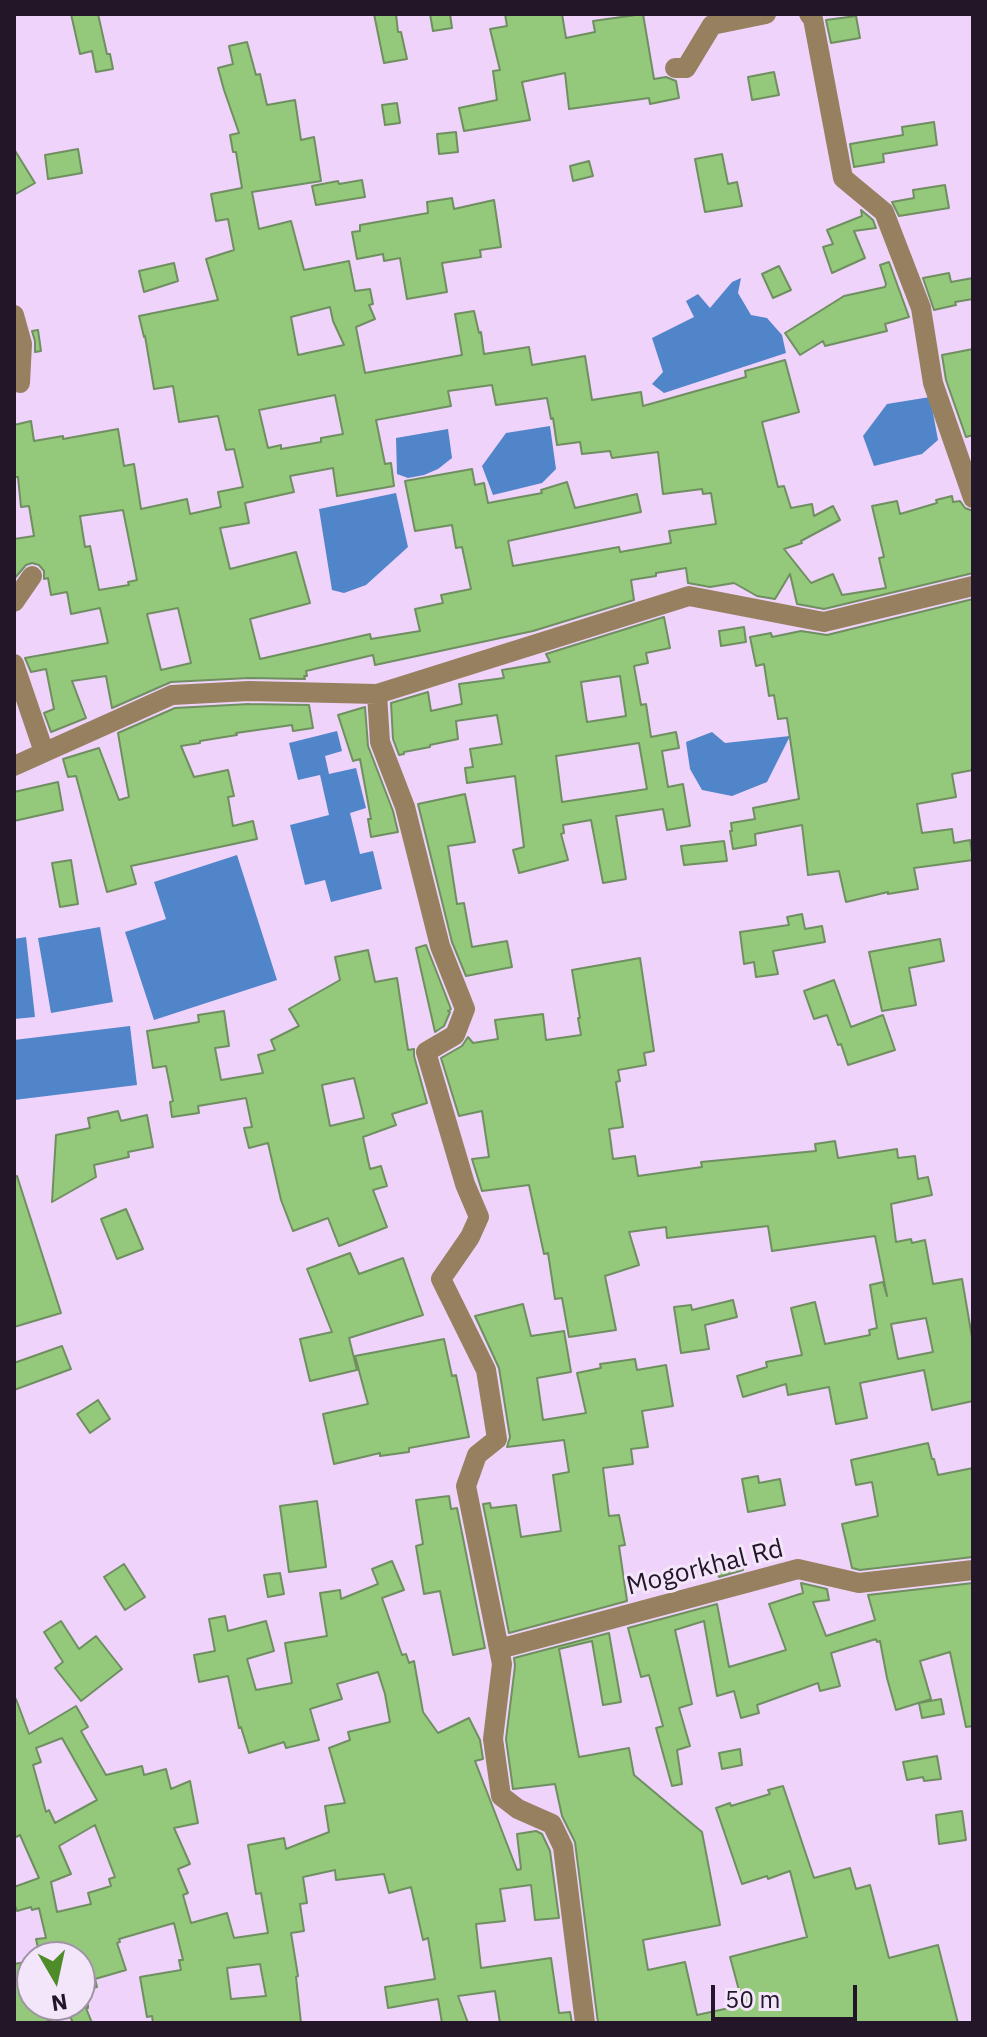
<!DOCTYPE html>
<html>
<head>
<meta charset="utf-8">
<style>
  body { margin:0 }
  #map { position:relative; width:987px; height:2037px; overflow:hidden; background:#efd3fb; font-family:"IBM Plex Sans",sans-serif }
  canvas { display:block }
  .frame { position:absolute; inset:0; border:16px solid #231628; pointer-events:none }
  .north { position:absolute; left:16px; top:1941px; width:80px; height:80px; box-sizing:border-box; background:#f4e6fa; border:2px solid #a093a6; border-radius:50%; rotate:171deg; font-size:22px; font-weight:700; line-height:32px; text-align:center; color:#231628 }
  .north::after { content:''; display:block; margin:auto; width:28px; height:36px; background:#4e8b29; clip-path:polygon(50% 0,100% 100%,50% 72%,0 100%) }
  .scale { position:absolute; left:711px; top:1985px; width:146px; height:36px; box-sizing:border-box; border:4px solid #231628; border-top:0; padding-left:10px; font-size:24px; line-height:28px; white-space:nowrap; color:#231628; -webkit-text-stroke:6px #f4e6fa; paint-order:stroke }
</style>
</head>
<body>
<div id="map">
<canvas width="987" height="2037"></canvas>
<div class="frame"></div>
<div class="north">N</div>
<div class="scale">50 m</div>
</div>
<script>
const ctx = document.querySelector('canvas').getContext('2d');
ctx.lineJoin = 'round';
function fill(path, color) { ctx.fillStyle = color; ctx.fill(path, 'evenodd'); }
const toPath = rows => new Path2D(rows.map(r => 'M' + r).join(''));
function strokePath(path, color, width, dash) { ctx.strokeStyle = color; ctx.lineWidth = width; ctx.lineCap = dash ? 'butt' : 'round'; ctx.setLineDash(dash || []); ctx.stroke(path); }
function drawText(font, color, halo, rows, align = 'center') {
  ctx.font = font + ' "IBM Plex Sans",sans-serif'; ctx.lineWidth = 6; ctx.setLineDash([]); ctx.textBaseline = 'middle'; ctx.strokeStyle = halo; ctx.fillStyle = color; for (const [text, x, y, turn = 0] of rows) {
    ctx.save(); ctx.translate(x, y); ctx.rotate((+turn || 0) * Math.PI / 180); ctx.textAlign = isNaN(turn) ? turn : align; if (halo) ctx.strokeText(text, 0, 0); ctx.fillText(text, 0, 0); ctx.restore();
  }
}
fill(toPath([
  [741,278,738,293,751,315,767,318,782,335,786,353,664,393,652,384,663,372,652,338,694,317,686,301,698,294,710,308,732,282],
  [930,397,938,440,922,454,874,466,863,436,887,404],
  [550,426,556,469,542,483,493,495,482,466,506,433],
  [448,429,452,458,438,469,424,475,408,478,397,474,396,438],
  [396,493,408,547,366,585,344,593,332,590,319,509],
  [337,731,342,751,325,756,329,774,356,768,366,808,350,813,360,854,373,851,382,889,331,902,325,880,305,885,290,825,329,815,320,775,298,780,289,743],
  [712,732,725,743,790,736,767,782,732,796,702,790,690,769,686,742],
  [237,855,277,980,154,1020,125,932,166,919,154,882],
  [100,927,113,1002,51,1013,38,938],
  [26,937,35,1017,14,1019,14,939],
  [130,1026,137,1085,14,1100,14,1040]
]), '#5185c9');
const building = toPath([
  [71,14,98,14,107,54,110,54,113,69,96,72,92,51,80,54,71,14],
  [374,14,396,14,398,32,401,32,407,59,384,63,374,14],
  [430,14,450,14,452,28,433,31,430,14],
  [505,14,562,14,566,38,595,32,593,21,643,14,654,79,666,77,676,81,679,98,650,104,649,98,569,109,565,73,522,82,530,120,464,131,459,108,497,100,493,71,500,70,490,29,507,26,505,14],
  [856,16,860,38,831,43,826,20,856,16],
  [247,42,256,75,260,74,267,105,295,100,301,140,314,137,321,181,252,192,259,229,291,221,304,270,349,261,355,291,370,289,373,304,369,305,375,319,356,327,365,373,462,355,455,314,474,311,479,333,481,332,484,354,529,347,532,365,585,356,592,400,641,392,643,406,746,377,745,371,785,360,799,412,762,422,778,487,784,486,791,508,812,504,814,516,833,506,840,520,801,541,802,543,784,549,811,583,833,574,842,595,886,588,879,558,884,557,872,506,897,501,900,514,937,503,936,500,952,496,953,502,960,501,965,508,973,511,973,573,824,609,797,604,790,574,775,599,757,596,734,583,710,587,688,583,686,568,656,573,656,576,631,580,634,600,533,631,375,665,373,655,306,671,307,676,304,676,305,679,249,678,171,682,112,708,106,676,72,681,86,718,51,732,44,713,54,709,46,669,31,672,25,658,108,643,100,608,71,614,67,592,51,595,48,578,44,579,44,571,39,565,32,563,26,565,14,579,14,539,34,536,29,506,21,507,18,477,14,477,14,425,31,421,34,441,63,436,63,439,118,429,124,466,134,464,141,509,187,499,190,514,221,507,218,492,243,487,234,449,226,450,218,416,179,422,173,386,154,389,145,336,144,337,139,316,218,300,206,259,234,250,228,219,216,221,211,194,242,188,236,152,233,152,230,135,239,133,224,90,218,68,233,64,229,46,247,42],
  [330,307,333,321,344,345,298,355,291,317,330,307],
  [492,385,496,405,547,398,551,419,553,418,557,445,580,442,582,454,610,451,612,458,658,452,663,494,702,489,703,494,711,493,716,524,669,531,671,543,620,552,619,547,513,566,508,541,641,512,637,494,575,508,567,482,541,490,542,493,488,503,484,483,475,485,472,469,405,481,415,531,452,525,456,548,462,547,471,589,441,595,443,603,415,609,420,631,371,639,370,634,260,659,250,619,310,603,296,552,230,569,220,528,249,523,245,503,294,492,290,476,333,468,337,496,394,486,391,463,385,464,376,420,451,406,448,391,492,385],
  [335,395,343,434,321,438,321,442,281,449,281,445,268,448,259,410,335,395],
  [123,510,137,580,128,582,129,585,99,590,90,546,85,547,80,516,123,510],
  [178,608,191,663,161,670,147,614,178,608],
  [774,72,779,95,752,100,748,77,774,72],
  [397,103,400,123,385,125,382,105,397,103],
  [934,122,937,145,883,154,884,162,854,167,850,144,903,135,902,127,934,122],
  [456,132,458,152,439,154,437,134,456,132],
  [14,149,35,183,14,195,14,149],
  [78,149,82,173,48,179,45,155,78,149],
  [722,154,728,184,737,182,742,206,705,212,695,159,722,154],
  [589,161,593,176,573,181,570,166,589,161],
  [362,180,365,197,316,205,312,186,338,181,339,184,362,180],
  [945,185,949,208,899,216,892,202,914,198,913,190,945,185],
  [452,198,454,209,494,200,501,247,480,250,481,257,442,263,447,292,407,299,400,258,384,261,383,254,357,259,352,232,360,231,360,225,428,213,427,202,452,198],
  [861,210,873,220,876,228,854,231,865,258,832,273,823,247,833,244,827,230,862,216,861,210],
  [889,262,909,317,885,324,887,331,825,346,823,341,800,355,785,333,844,296,885,287,886,284,880,265,889,262],
  [174,263,178,281,144,292,139,271,174,263],
  [779,266,791,290,773,298,762,274,779,266],
  [949,273,951,282,973,278,973,299,955,302,956,305,934,310,923,278,949,273],
  [38,330,41,351,35,352,35,341,32,331,38,330],
  [973,349,973,435,966,437,946,380,942,355,973,349],
  [973,599,973,770,952,774,956,797,917,804,922,833,952,829,954,843,970,840,973,860,914,868,918,889,888,894,888,892,846,902,839,871,808,875,802,825,755,834,756,845,733,849,730,831,732,831,731,823,755,819,753,808,799,799,787,718,778,719,774,695,769,696,764,664,756,666,750,637,771,633,772,637,801,631,827,635,973,599],
  [664,617,670,648,646,653,648,663,634,666,641,705,646,704,651,737,676,732,679,748,662,751,668,787,683,784,690,826,667,830,663,809,616,816,626,879,603,883,591,820,563,825,564,833,561,834,568,860,519,873,513,850,524,847,515,776,467,783,465,768,473,767,470,749,502,744,497,715,456,721,458,739,430,745,430,747,404,752,404,754,399,755,393,739,391,703,428,692,431,711,462,704,459,684,504,678,502,670,550,662,546,654,664,617],
  [620,676,626,716,587,722,581,682,620,676],
  [639,743,647,789,562,802,556,756,639,743],
  [744,627,746,642,721,646,719,631,744,627],
  [249,704,309,705,313,728,293,731,292,725,236,733,237,735,200,741,200,743,181,746,194,777,228,770,234,796,228,797,233,826,253,821,257,839,131,866,136,884,107,892,76,776,68,777,63,759,99,748,119,800,129,797,118,733,175,708,249,704],
  [365,707,368,746,393,811,398,832,371,837,368,819,371,819,360,759,353,761,338,715,365,707],
  [58,782,63,810,14,821,14,792,58,782],
  [465,794,475,842,448,846,457,904,464,903,472,947,507,941,512,967,466,976,452,942,418,804,465,794],
  [724,841,727,861,684,865,681,846,724,841],
  [71,860,78,904,60,907,52,863,71,860],
  [802,914,805,929,822,926,825,942,773,951,778,974,756,977,754,962,744,964,740,932,789,925,787,917,802,914],
  [940,939,944,961,909,968,916,1005,882,1011,869,952,940,939],
  [426,945,451,1009,448,1011,450,1012,444,1026,435,1032,416,948,426,945],
  [368,950,375,982,397,978,408,1050,414,1049,414,1056,427,1103,392,1114,396,1125,363,1137,370,1169,381,1166,387,1186,373,1190,387,1227,339,1246,328,1218,293,1231,281,1200,268,1143,249,1148,244,1128,252,1127,246,1098,198,1106,199,1113,172,1117,170,1102,173,1101,166,1066,153,1068,147,1031,199,1022,198,1015,224,1011,229,1046,215,1048,221,1080,263,1073,258,1055,275,1050,271,1040,299,1026,289,1009,340,980,335,957,368,950],
  [354,1078,364,1118,330,1126,322,1085,354,1078],
  [640,958,654,1051,644,1053,646,1065,618,1070,620,1081,616,1082,623,1127,609,1129,613,1159,635,1156,638,1176,702,1167,701,1162,816,1151,815,1144,835,1141,838,1158,897,1149,898,1158,915,1156,918,1179,928,1177,932,1195,891,1204,896,1242,911,1239,912,1243,925,1240,933,1284,962,1279,973,1343,973,1401,932,1410,924,1370,860,1383,867,1418,836,1424,829,1387,788,1395,786,1384,743,1397,737,1376,767,1367,766,1362,802,1355,791,1308,815,1302,825,1344,870,1335,869,1330,877,1328,870,1285,883,1282,887,1296,875,1236,772,1251,768,1226,667,1238,666,1227,629,1232,639,1265,605,1276,616,1330,569,1337,562,1298,555,1299,548,1253,544,1254,529,1185,482,1191,472,1159,489,1157,482,1111,459,1116,441,1058,462,1046,468,1037,473,1043,498,1039,495,1020,543,1014,546,1040,581,1035,578,1018,580,1018,572,970,640,958],
  [926,1318,933,1352,898,1359,891,1324,926,1318],
  [834,980,851,1027,883,1015,895,1050,848,1065,841,1044,838,1045,827,1015,814,1019,804,991,834,980],
  [118,1111,121,1121,147,1115,153,1147,128,1152,129,1157,94,1165,96,1177,52,1202,56,1135,90,1128,88,1118,118,1111],
  [17,1176,61,1313,14,1327,14,1177,17,1176],
  [126,1209,143,1249,117,1259,101,1219,126,1209],
  [350,1253,359,1274,403,1258,423,1315,349,1338,357,1370,310,1381,300,1339,332,1332,307,1269,350,1253],
  [733,1300,737,1317,705,1325,709,1349,681,1353,674,1307,691,1305,692,1310,733,1300],
  [523,1304,531,1336,564,1331,571,1372,537,1378,543,1420,586,1413,577,1373,601,1368,600,1364,635,1359,637,1370,666,1365,673,1406,642,1411,648,1447,631,1449,633,1464,603,1468,609,1516,619,1515,625,1545,619,1546,627,1601,509,1633,483,1504,490,1503,491,1508,516,1505,521,1537,561,1531,553,1475,569,1472,564,1440,507,1447,510,1437,499,1368,475,1316,523,1304],
  [444,1339,452,1376,456,1375,469,1437,409,1448,409,1452,380,1456,380,1453,334,1464,323,1414,368,1404,355,1356,444,1339],
  [62,1346,71,1369,14,1390,14,1363,62,1346],
  [98,1400,110,1419,90,1433,77,1414,98,1400],
  [928,1443,932,1459,934,1459,938,1475,973,1468,973,1557,860,1570,852,1568,842,1524,878,1516,872,1482,856,1485,851,1460,928,1443],
  [758,1476,759,1483,780,1479,785,1505,748,1512,742,1479,758,1476],
  [449,1496,451,1509,457,1508,485,1648,453,1655,440,1591,424,1594,416,1546,423,1544,416,1500,449,1496],
  [317,1501,326,1567,289,1572,280,1506,317,1501],
  [739,1558,743,1570,719,1577,715,1566,739,1558],
  [392,1561,404,1590,382,1598,402,1655,406,1654,409,1663,414,1661,423,1712,438,1733,469,1718,480,1740,483,1759,475,1761,517,1870,521,1869,517,1834,536,1831,542,1834,550,1851,559,1918,535,1920,531,1885,500,1889,505,1921,476,1924,481,1968,551,1958,559,2013,570,2012,572,2023,500,2023,495,1991,458,1996,468,2023,442,2023,438,1999,388,2008,385,1987,435,1979,428,1938,423,1940,411,1887,389,1893,384,1874,336,1880,335,1870,303,1877,307,1903,300,1904,304,1931,291,1933,298,1976,296,1977,301,2023,153,2023,152,2016,147,2017,140,1977,181,1970,179,1960,183,1960,174,1923,119,1939,120,1942,117,1943,126,1970,95,1979,97,1987,80,1991,80,1957,40,1957,36,1939,46,1938,39,1908,32,1910,31,1907,17,1911,14,1903,14,1887,39,1878,20,1835,14,1838,14,1699,16,1699,29,1734,76,1706,88,1727,81,1731,106,1775,142,1766,144,1775,166,1769,171,1789,190,1781,198,1823,174,1828,190,1864,178,1869,188,1893,183,1895,191,1923,227,1913,234,1938,268,1933,261,1893,256,1894,248,1845,284,1838,286,1849,329,1832,325,1806,345,1803,329,1748,350,1740,348,1732,390,1722,385,1694,378,1672,337,1684,342,1699,310,1709,319,1740,286,1748,284,1742,249,1753,241,1727,239,1728,228,1676,199,1682,194,1655,215,1651,209,1619,225,1616,228,1631,266,1621,274,1651,247,1659,256,1690,292,1683,285,1643,327,1636,320,1593,340,1590,341,1599,378,1584,372,1569,392,1561],
  [62,1738,97,1800,55,1823,49,1810,46,1812,33,1765,41,1762,36,1748,62,1738],
  [95,1825,115,1877,109,1879,111,1886,88,1893,91,1904,57,1912,51,1882,71,1874,59,1846,95,1825],
  [260,1964,266,1996,231,1999,227,1968,260,1964],
  [124,1564,145,1597,125,1610,104,1577,124,1564],
  [280,1573,284,1594,268,1597,264,1575,280,1573],
  [801,1583,827,1589,829,1600,813,1602,826,1636,875,1620,868,1595,973,1583,973,1726,966,1727,950,1652,920,1661,931,1699,896,1710,887,1678,880,1641,877,1642,876,1639,831,1653,840,1686,820,1691,818,1683,757,1705,759,1713,741,1718,734,1691,717,1696,704,1621,675,1630,692,1704,679,1708,690,1746,677,1750,682,1784,672,1786,656,1728,663,1726,649,1675,641,1677,628,1628,717,1604,729,1667,786,1650,769,1604,803,1593,801,1583],
  [61,1621,79,1649,96,1636,122,1669,81,1701,55,1668,63,1662,44,1632,61,1621],
  [609,1633,621,1702,603,1705,592,1641,559,1649,579,1757,629,1748,634,1775,702,1832,720,1925,643,1940,648,1970,685,1962,697,2015,743,2005,730,1957,807,1937,790,1871,768,1879,767,1876,742,1884,716,1808,730,1803,731,1806,770,1794,768,1790,783,1786,814,1878,850,1868,856,1889,870,1885,889,1958,938,1945,958,2023,598,2023,575,1842,562,1816,555,1784,513,1789,506,1739,515,1666,514,1658,609,1633],
  [941,1699,944,1714,922,1718,919,1703,941,1699],
  [740,1749,742,1765,722,1769,719,1753,740,1749],
  [937,1756,941,1779,924,1781,923,1777,907,1780,903,1762,937,1756],
  [962,1811,966,1840,939,1844,936,1815,962,1811],
  [32,1961,32,2005,88,2005,88,2008,86,2008,92,2023,73,2023,69,2014,43,2023,14,2023,14,1964,32,1961]
]);
fill(building, '#94c87b');
strokePath(building, '#6f8f60', 2);
strokePath(toPath([
  [809,14,813,19,843,178,884,212,921,308,933,383,973,498],
  [675,68,686,68,712,25,766,14],
  [14,315,22,344,20,383],
  [14,602,32,576],
  [14,664,44,752],
  [377,694,380,742,405,807,440,946,465,1009,455,1035,426,1052,465,1184,479,1217,470,1237,441,1279,486,1370,497,1439,477,1455,466,1486,502,1664,493,1739,501,1796,518,1809,552,1824,563,1847,585,2023],
  [14,766,172,695,249,691,377,694,689,596,824,622,973,586],
  [499,1649,798,1569,859,1583,973,1570]
]), '#978060', 20);
drawText('26px', '#231628', '#f4e6fa', [
  ["Mogorkhal Rd",705,1568,-14]
]);
</script>
</body>
</html>
